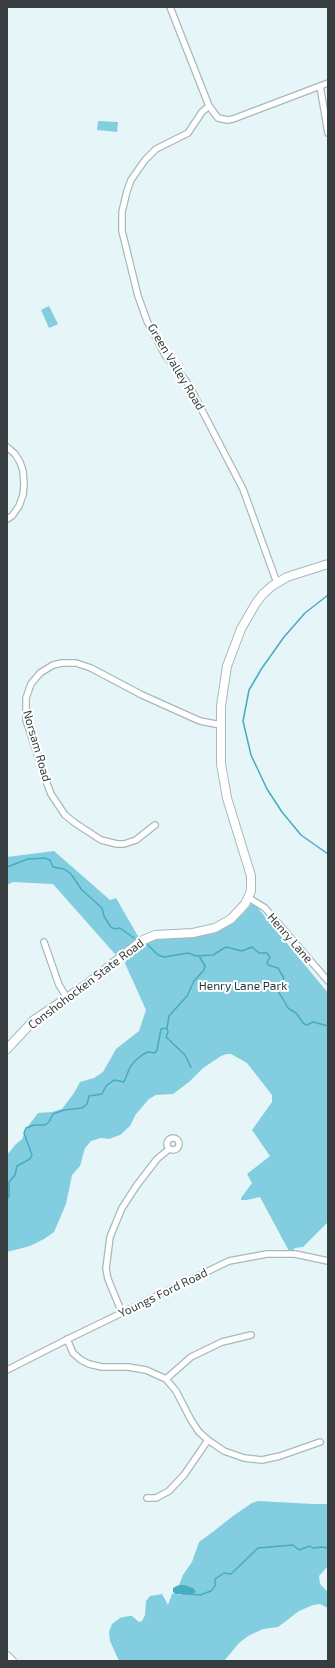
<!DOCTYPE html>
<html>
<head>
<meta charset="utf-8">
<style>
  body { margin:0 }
  #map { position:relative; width:335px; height:1668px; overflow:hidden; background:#e5f5f8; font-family:"Exo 2",sans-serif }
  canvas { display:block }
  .frame { position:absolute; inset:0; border:8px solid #383e3f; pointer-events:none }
</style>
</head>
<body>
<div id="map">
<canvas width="335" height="1668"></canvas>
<div class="frame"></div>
</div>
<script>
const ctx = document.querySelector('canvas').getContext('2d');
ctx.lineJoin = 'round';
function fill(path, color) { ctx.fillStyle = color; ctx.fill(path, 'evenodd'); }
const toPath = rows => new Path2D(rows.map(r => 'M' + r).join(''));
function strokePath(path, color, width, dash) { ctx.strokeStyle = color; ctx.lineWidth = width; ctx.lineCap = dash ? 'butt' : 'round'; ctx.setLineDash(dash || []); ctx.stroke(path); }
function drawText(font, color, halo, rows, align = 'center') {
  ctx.font = font + ' "Exo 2",sans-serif'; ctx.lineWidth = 4; ctx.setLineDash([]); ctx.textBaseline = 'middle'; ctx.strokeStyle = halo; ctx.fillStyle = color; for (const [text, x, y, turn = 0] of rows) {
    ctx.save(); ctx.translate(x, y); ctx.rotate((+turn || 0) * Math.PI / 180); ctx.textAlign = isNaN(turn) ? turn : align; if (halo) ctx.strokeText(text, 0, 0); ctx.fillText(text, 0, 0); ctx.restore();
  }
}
fill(toPath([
  [98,121,118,122,117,132,97,130],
  [49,306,58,324,49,328,41,310],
  [54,851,110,900,116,898,143,945,156,939,196,937,219,928,242,915,253,902,328,993,328,1222,303,1247,295,1248,290,1253,260,1197,247,1200,241,1200,241,1198,252,1183,247,1174,270,1156,252,1130,272,1102,272,1095,247,1063,231,1054,227,1054,221,1056,203,1068,189,1082,173,1094,156,1095,149,1099,136,1114,130,1126,120,1135,109,1139,101,1138,91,1141,85,1148,80,1166,72,1175,66,1204,54,1232,44,1239,30,1246,7,1252,7,1155,15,1145,22,1139,26,1129,38,1113,52,1112,62,1109,74,1093,80,1082,94,1078,103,1072,116,1049,139,1031,146,1010,123,959,114,953,53,884,13,882,7,885,7,857],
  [258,1501,313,1504,328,1504,328,1566,319,1576,320,1584,328,1592,328,1608,320,1604,313,1605,299,1611,278,1627,263,1629,248,1636,239,1643,224,1661,119,1661,110,1641,109,1632,112,1624,120,1618,129,1616,132,1616,139,1622,142,1621,145,1615,146,1601,150,1596,162,1594,168,1605,172,1594,175,1593,179,1595,194,1590,185,1585,179,1585,183,1575,192,1562,199,1542,214,1531,233,1516,252,1503]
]), '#82cddf');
fill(toPath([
  [179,1585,185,1585,193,1588,196,1592,190,1595,176,1594,173,1592,173,1588]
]), '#46acc1');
strokePath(toPath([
  [328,595,305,613,284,637,262,668,249,690,243,721,251,755,267,789,282,812,301,835,328,854],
  [7,867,28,859,45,858,50,860,53,867,64,869,71,874,82,890,102,908,104,916,110,926,114,929,120,928,134,938],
  [148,945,158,955,164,957,188,953,196,956,213,955,226,947,242,951,252,947,259,953,267,953,270,957,267,963,268,965,278,968,284,978,278,991,283,999,288,1008,296,1013,304,1024,307,1025,313,1022,328,1026],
  [167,1028,168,1032,166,1037,185,1055,191,1067],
  [7,1197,9,1197,9,1182,15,1175,17,1166,30,1159,32,1155,24,1133,26,1128,34,1125,45,1125,49,1122,53,1114,64,1110,82,1108,87,1104,89,1096,102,1094,106,1086,114,1080,124,1082,130,1067,136,1060,142,1055,148,1052,155,1053,157,1050,161,1029,167,1028,169,1016,187,996,194,981,204,970,205,966,199,956],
  [190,1594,200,1595,211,1591,215,1586,215,1579,224,1573,231,1574,258,1548,293,1545,299,1550,310,1546,313,1548,322,1547,328,1548]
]), '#46acc1', 1.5);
const street = toPath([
  [170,7,209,106,218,118,227,120,233,119,328,83],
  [320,86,328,133],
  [209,106,202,112,188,133,156,149,145,160,131,180,127,191,122,212,122,231,138,296,147,321,165,355,186,381,194,395,243,489,277,583],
  [7,447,15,454,20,462,23,471,24,485,23,495,19,506,12,516,7,519],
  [155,825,136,840,124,844,117,844,101,840,75,823,65,815,51,794,46,781,26,720,26,698,31,684,40,673,53,665,62,663,76,663,91,668,142,695,200,721,221,725],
  [249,898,265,908,328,981],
  [44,942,59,985,67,998],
  '167 1144a6 6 0 1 1 12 0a6 6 0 1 1-12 0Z',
  [122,1313,108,1279,106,1269,110,1237,122,1208,137,1185,157,1159,169,1149],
  [67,1339,73,1353,81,1360,89,1364,102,1367,128,1367,146,1370,166,1379,176,1391,191,1420,199,1432,208,1440,224,1451,244,1458,262,1460,280,1456,320,1442],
  [7,1370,70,1338,229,1261,267,1254,295,1254,328,1261],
  [166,1379,191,1357,222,1342,251,1335],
  [147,1498,156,1498,169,1491,184,1475,208,1440]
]);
const secondary = toPath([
  [7,1049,34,1020,86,985,141,941,155,935,193,933,215,928,231,919,245,904,251,891,251,876,227,798,221,764,221,706,227,666,241,629,256,603,263,594,272,586,287,577,328,564],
  [7,1656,12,1661]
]);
strokePath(street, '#a9b8bb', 8);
strokePath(secondary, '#a9b8bb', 10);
strokePath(street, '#fff', 5.5);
strokePath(secondary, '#fff', 8);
drawText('12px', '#383e3f', '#fff', [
  ["Green Valley Road",176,367,59],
  ["Norsam Road",37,746,74],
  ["Henry Lane",290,938,49],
  ["Conshohocken State Road",86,984,-37],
  ["Youngs Ford Road",163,1293,-26]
]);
drawText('12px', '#1f363b', '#fff', [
  ["Henry Lane Park",243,986]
]);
</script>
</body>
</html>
